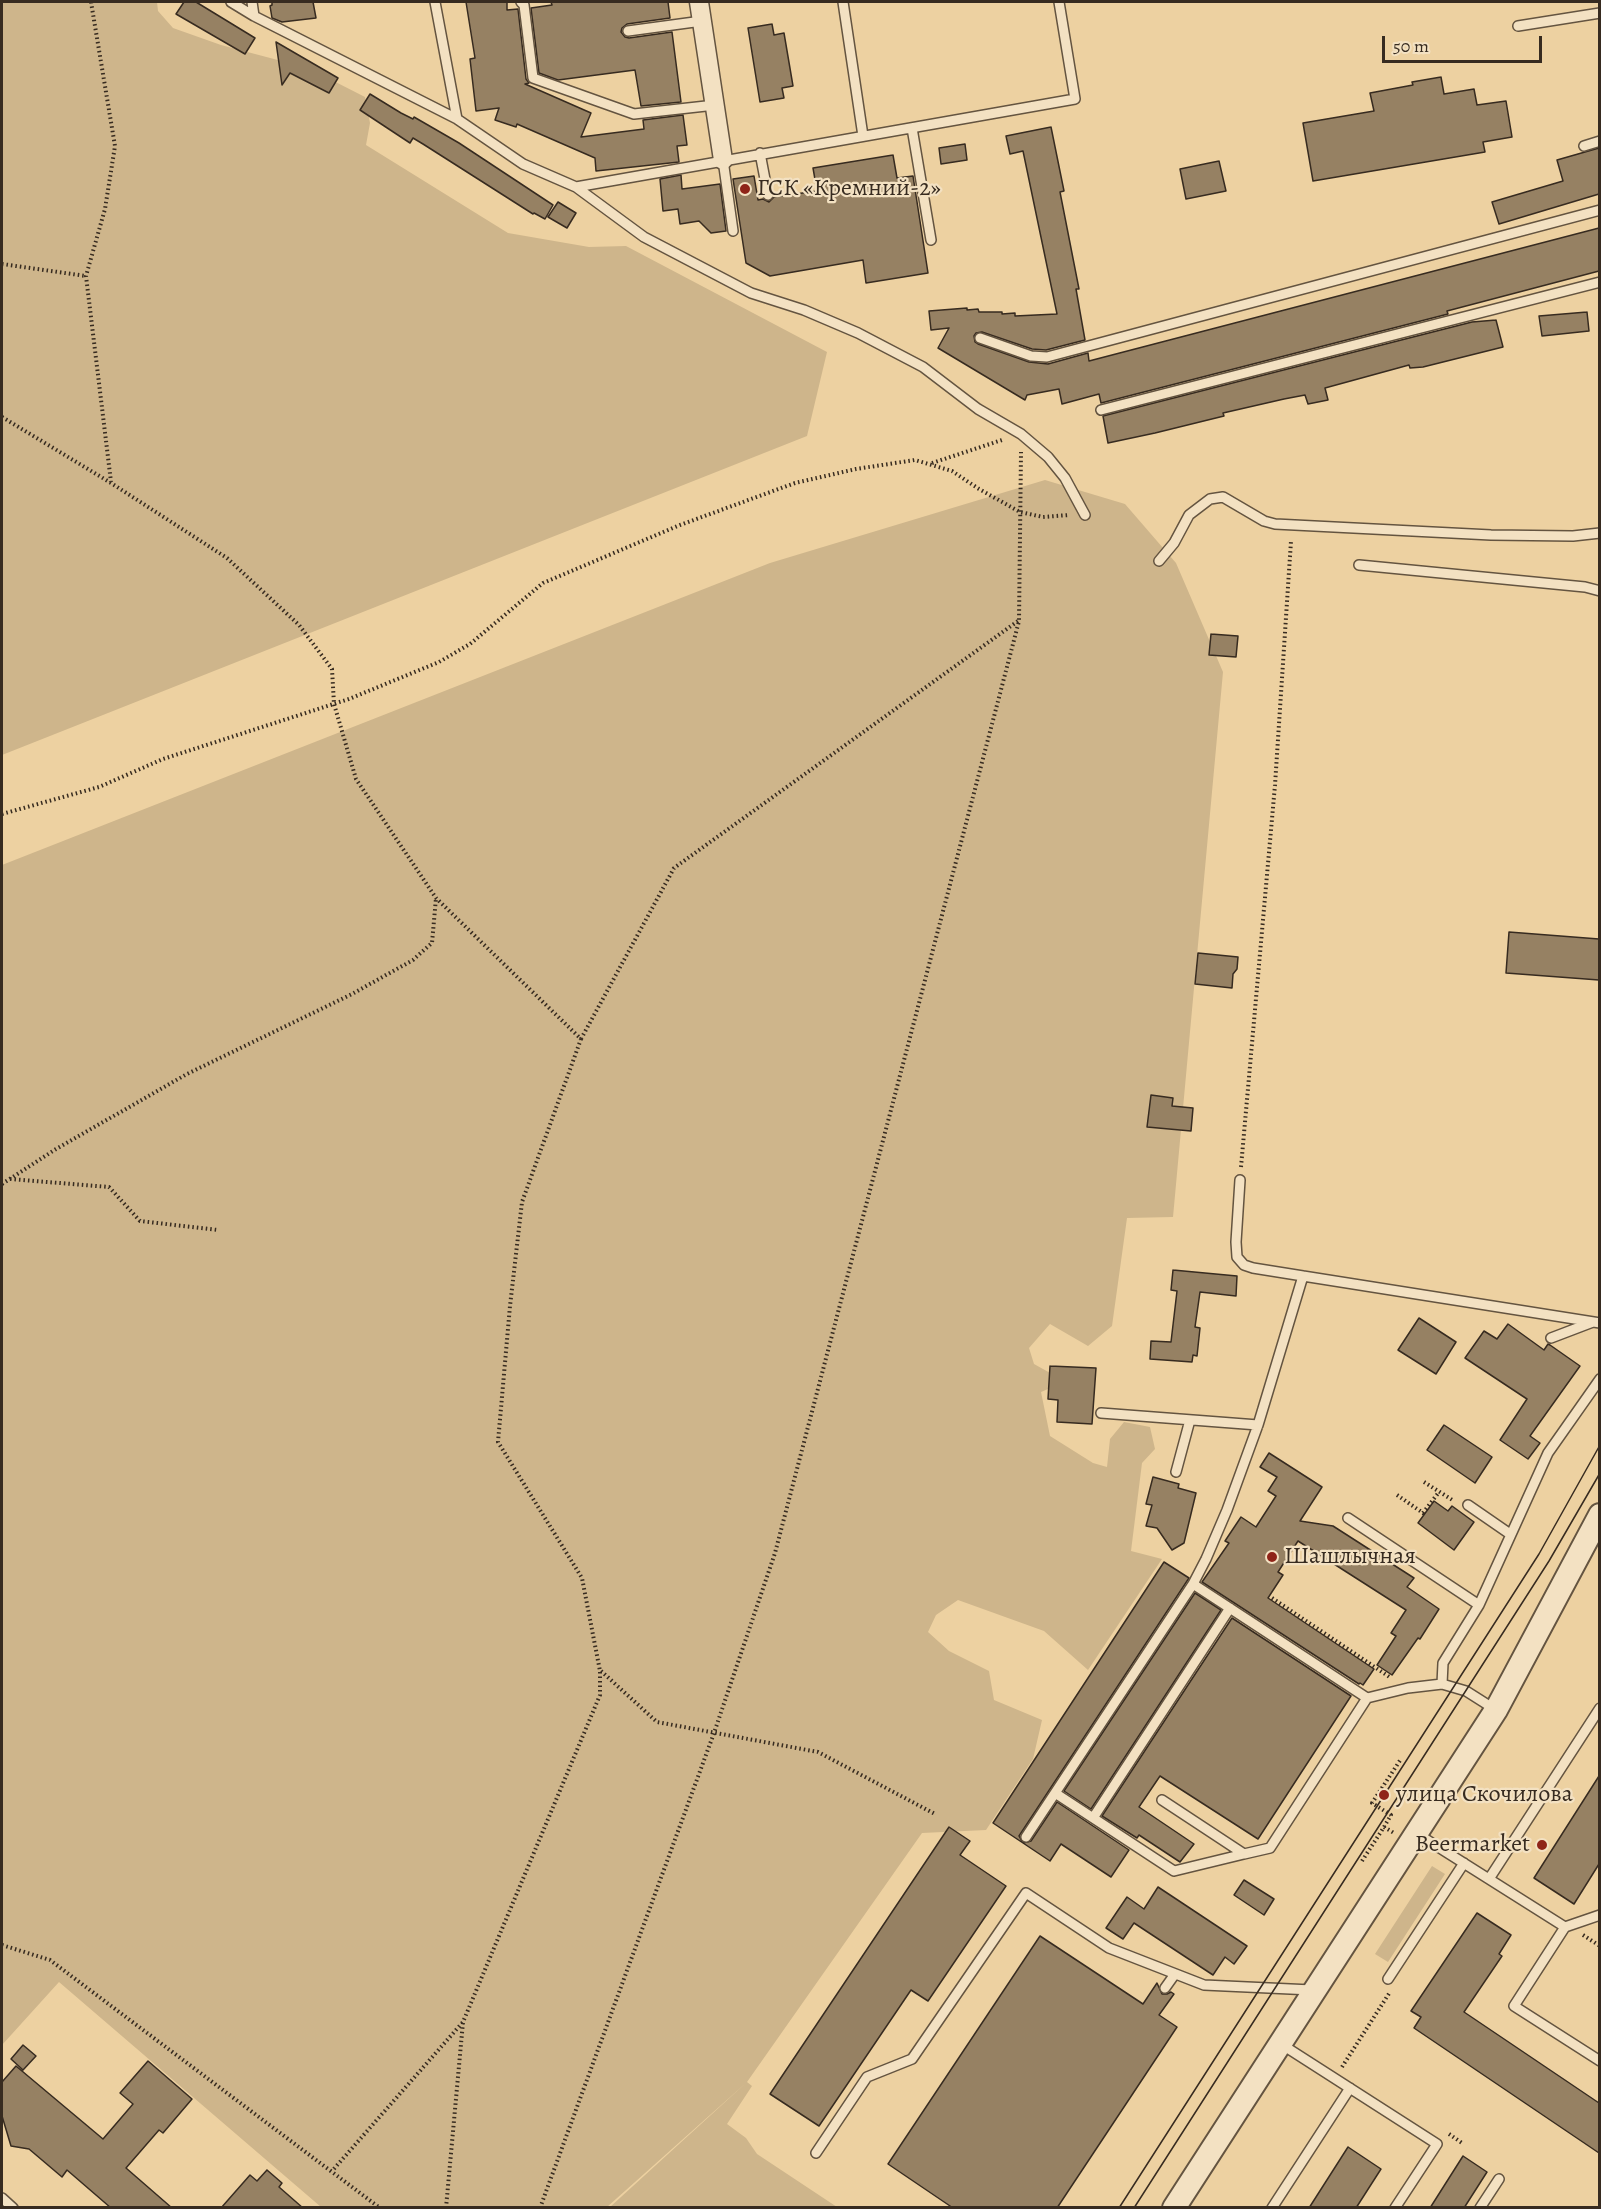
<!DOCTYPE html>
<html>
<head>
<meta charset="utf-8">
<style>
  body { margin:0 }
  #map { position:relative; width:1601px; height:2209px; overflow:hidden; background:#edd1a1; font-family:Alegreya,serif }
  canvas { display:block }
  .frame { position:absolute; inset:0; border:3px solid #372b20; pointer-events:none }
  .scale { position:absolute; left:1382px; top:36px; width:160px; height:27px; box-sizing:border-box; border:3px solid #372b20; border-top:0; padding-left:8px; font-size:18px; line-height:21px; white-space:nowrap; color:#372b20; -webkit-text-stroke:4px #f3e1c2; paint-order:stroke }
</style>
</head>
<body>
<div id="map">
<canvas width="1601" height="2209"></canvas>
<div class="frame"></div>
<div class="scale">50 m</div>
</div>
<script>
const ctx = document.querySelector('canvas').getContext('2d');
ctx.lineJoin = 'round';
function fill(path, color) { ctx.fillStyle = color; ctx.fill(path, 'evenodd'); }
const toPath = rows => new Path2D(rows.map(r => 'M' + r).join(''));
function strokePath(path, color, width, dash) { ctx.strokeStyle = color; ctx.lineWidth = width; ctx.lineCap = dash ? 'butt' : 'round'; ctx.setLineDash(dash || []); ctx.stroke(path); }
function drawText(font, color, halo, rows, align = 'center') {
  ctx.font = font + ' Alegreya,serif'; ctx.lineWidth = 4.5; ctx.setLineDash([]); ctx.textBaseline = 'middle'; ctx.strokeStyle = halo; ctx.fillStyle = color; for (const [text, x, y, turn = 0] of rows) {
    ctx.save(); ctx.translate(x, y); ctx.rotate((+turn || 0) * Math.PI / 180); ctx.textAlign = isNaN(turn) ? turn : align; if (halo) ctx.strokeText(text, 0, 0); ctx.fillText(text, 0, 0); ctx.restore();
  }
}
fill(toPath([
  [2,2,157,2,158,11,173,28,221,45,308,68,365,97,370,123,366,145,508,233,589,247,626,246,827,352,807,436,2,755],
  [1045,480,1125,504,1176,563,1223,672,1173,1217,1127,1218,1112,1326,1088,1346,1050,1324,1029,1348,1034,1364,1052,1374,1055,1386,1041,1392,1050,1436,1093,1463,1107,1467,1110,1439,1124,1422,1150,1427,1155,1449,1142,1463,1131,1551,1162,1559,1088,1670,1044,1631,958,1600,936,1615,928,1632,949,1651,989,1671,994,1700,1042,1720,1033,1759,986,1830,922,1833,747,2082,607,2207,321,2207,59,1982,2,2045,2,865,770,563],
  [1432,1866,1445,1874,1388,1962,1375,1954],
  [747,2082,752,2086,727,2124,746,2138,757,2154,837,2207,610,2207]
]), '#ceb58b');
const building = toPath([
  [184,2,196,2,255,38,245,54,176,14,184,2],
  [272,2,313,2,316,18,282,22,272,18,270,6,272,5,272,2],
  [466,2,507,2,507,10,518,9,526,79,529,83,525,84,591,113,581,137,644,129,643,120,683,115,687,145,677,146,679,162,596,171,595,158,517,124,516,127,495,120,499,108,476,111,470,59,475,58,466,2],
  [551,2,668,2,670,18,627,24,622,28,621,32,625,37,629,38,672,32,681,102,641,106,635,70,558,80,539,73,531,8,552,5,551,2],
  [772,24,774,35,784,33,793,86,782,88,784,98,760,102,748,28,772,24],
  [276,42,338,78,329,93,290,73,282,85,276,42],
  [1441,77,1444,94,1474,89,1477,105,1506,101,1512,137,1483,142,1485,152,1313,181,1303,123,1374,111,1370,93,1413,85,1412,82,1441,77],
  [370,94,401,113,413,119,414,117,459,143,553,205,545,219,534,213,533,214,423,144,413,138,410,143,360,110,370,94],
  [1051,127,1064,191,1060,192,1079,289,1076,289,1085,340,1046,350,1032,349,982,332,976,333,974,336,975,342,978,344,1029,362,1048,364,1088,353,1089,361,1599,228,1599,271,1447,311,1448,314,1101,403,1099,394,1062,404,1059,389,1027,395,1025,400,938,348,949,328,931,330,929,311,967,308,967,310,978,309,979,312,1002,312,1002,314,1015,313,1015,316,1057,314,1023,151,1010,154,1006,136,1051,127],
  [965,144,967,160,941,164,939,148,965,144],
  [1599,148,1599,194,1499,224,1492,202,1563,181,1557,160,1599,148],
  [893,155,897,178,913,176,928,273,866,283,863,260,770,276,746,263,733,179,754,176,758,200,763,199,769,202,774,197,817,191,813,168,893,155],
  [1219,161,1226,191,1186,199,1180,169,1219,161],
  [681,175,682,189,720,184,726,231,711,233,699,221,680,224,678,209,663,211,660,179,681,175],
  [558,202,576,213,567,228,548,217,558,202],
  [1587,312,1589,331,1542,336,1539,316,1587,312],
  [1496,320,1503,347,1423,367,1410,368,1409,365,1325,388,1328,400,1308,404,1305,395,1284,399,1223,413,1224,416,1155,433,1108,443,1103,416,1472,322,1496,320],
  [1211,634,1238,636,1236,657,1209,655,1211,634],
  [1509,932,1599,939,1599,980,1506,973,1509,932],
  [1198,953,1238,957,1237,969,1233,974,1232,988,1195,984,1198,953],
  [1151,1095,1173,1098,1172,1106,1193,1108,1191,1131,1147,1127,1151,1095],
  [1173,1270,1237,1276,1236,1296,1200,1292,1195,1327,1200,1328,1197,1356,1193,1355,1192,1362,1150,1359,1151,1341,1171,1342,1177,1291,1171,1290,1173,1270],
  [1419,1318,1456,1342,1436,1374,1398,1350,1419,1318],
  [1508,1324,1544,1350,1548,1344,1550,1345,1580,1366,1530,1436,1540,1443,1528,1459,1500,1440,1527,1399,1465,1358,1484,1331,1497,1339,1508,1324],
  [1050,1366,1096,1368,1092,1424,1057,1422,1058,1400,1048,1399,1050,1366],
  [1444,1425,1492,1457,1475,1483,1427,1450,1444,1425],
  [1269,1453,1322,1487,1300,1521,1333,1526,1414,1578,1407,1587,1439,1609,1420,1639,1418,1638,1392,1675,1377,1665,1396,1636,1391,1633,1406,1610,1298,1541,1278,1572,1283,1575,1268,1598,1374,1669,1363,1685,1360,1683,1359,1684,1202,1582,1229,1543,1225,1541,1241,1517,1256,1527,1276,1496,1268,1491,1277,1477,1260,1467,1269,1453],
  [1153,1477,1179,1484,1178,1488,1196,1493,1184,1543,1172,1550,1157,1528,1146,1526,1152,1505,1146,1504,1153,1477],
  [1434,1501,1448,1511,1452,1506,1474,1522,1454,1550,1418,1523,1434,1501],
  [1164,1562,1189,1578,1187,1581,1019,1836,1023,1843,1031,1841,1057,1802,1129,1850,1111,1877,1061,1844,1050,1861,993,1823,1164,1562],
  [1195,1593,1221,1610,1091,1809,1064,1791,1195,1593],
  [1232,1618,1351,1696,1258,1839,1160,1776,1139,1807,1194,1844,1180,1862,1139,1835,1137,1838,1102,1816,1232,1618],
  [1599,1776,1599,1864,1574,1904,1534,1878,1599,1776],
  [949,1827,970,1841,960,1855,1006,1886,928,2001,911,1990,819,2126,770,2094,949,1827],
  [1244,1880,1274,1899,1264,1915,1234,1895,1244,1880],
  [1158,1887,1247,1946,1234,1964,1225,1957,1213,1975,1134,1923,1123,1939,1106,1928,1127,1897,1144,1909,1158,1887],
  [1477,1913,1511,1935,1499,1954,1502,1956,1464,2012,1599,2103,1599,2153,1414,2028,1421,2017,1411,2011,1477,1913],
  [1040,1936,1143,2004,1157,1983,1162,1994,1167,1994,1171,1992,1174,1994,1159,2015,1177,2027,1057,2208,953,2208,888,2164,1040,1936],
  [23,2045,36,2056,23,2070,11,2059,23,2045],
  [148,2061,192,2099,163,2133,159,2130,126,2168,172,2208,111,2208,67,2170,62,2177,29,2149,11,2146,2,2116,2,2082,16,2066,103,2139,133,2104,120,2093,148,2061],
  [1348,2147,1381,2169,1356,2208,1309,2208,1348,2147],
  [1463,2156,1487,2172,1464,2208,1430,2208,1463,2156],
  [267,2170,282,2183,279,2187,303,2208,221,2208,250,2175,257,2181,267,2170]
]);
fill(building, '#968163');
strokePath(building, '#372b20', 1.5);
const service = toPath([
  [231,2,254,16,457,119,523,164,576,187,1075,99,1059,2],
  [252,2,254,16],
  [435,2,457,119],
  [521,2,524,5,533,78,634,114,715,105],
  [843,2,863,136],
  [1518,26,1600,13],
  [628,31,702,21],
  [912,128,931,240],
  [1584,146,1600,141],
  [760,153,768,195],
  [723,160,733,231],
  [576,187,644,237,751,293,804,310,858,333,923,367,978,409,1021,434,1048,457,1065,478,1085,515],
  [980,338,1031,356,1047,357,1600,210],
  [1101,410,1600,282],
  [1159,561,1174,543,1189,515,1210,499,1223,497,1264,521,1275,524,1491,535,1573,536,1600,533],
  [1359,565,1585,587,1600,591],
  [1240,1180,1236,1242,1237,1257,1244,1265,1253,1268,1303,1276],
  [1551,1338,1593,1322],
  [1101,1413,1258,1425],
  [1176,1472,1190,1420],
  [1468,1505,1510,1534],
  [1348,1518,1479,1605,1443,1663,1442,1684],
  [1193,1584,1367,1698],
  [1479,1605,1548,1453,1600,1379],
  [1055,1793,1174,1871,1244,1854],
  [1162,1800,1244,1854,1270,1848,1367,1698,1408,1688,1442,1684,1466,1691,1496,1710],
  [1093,1818,1230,1608],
  [1416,1833,1565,1927,1514,2006,1600,2061],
  [1026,1837,1193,1584,1206,1559,1227,1510,1258,1425,1303,1276,1600,1323],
  [1489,1879,1600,1708],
  [1565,1927,1600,1915],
  [1388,1979,1464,1863],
  [1165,1988,1175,1974],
  [1281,2044,1437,2144,1395,2208],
  [816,2153,867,2077,912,2059,1026,1893,1109,1948,1204,1985,1312,1990],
  [2,2198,13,2208],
  [1272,2208,1350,2088],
  [1480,2208,1499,2179]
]);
const minor = toPath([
  [699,2,723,160]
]);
const tertiary = toPath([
  [1174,2208,1496,1710,1600,1515]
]);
strokePath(service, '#645440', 12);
strokePath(minor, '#645440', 21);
strokePath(tertiary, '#645440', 26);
strokePath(toPath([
  [91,2,115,146,105,209,86,276,111,482],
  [2,264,86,276],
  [2,417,111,483,227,558,299,625,332,669,334,704,356,779,436,898,581,1039,522,1202,510,1306,498,1442,582,1578,600,1671,600,1695,463,2022,332,2171],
  [932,463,1002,440],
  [2,814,99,787,163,759,349,699,439,662,470,644,543,583,680,525,795,483,856,469,915,460,952,471,979,489,1020,512,1043,517,1069,515],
  [581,1039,674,868,1018,621],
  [1241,1167,1275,785,1291,541],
  [10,1179,109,1187,140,1221,218,1230],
  [2,1184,56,1149,187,1074,352,994,413,960,432,943,436,898],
  [1424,1482,1454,1501],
  [1397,1495,1423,1513,1439,1492],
  [1272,1598,1391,1678],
  [601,1671,657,1722,818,1752,935,1814],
  [1384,1827,1391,1815,1372,1803,1401,1759],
  [1362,1861,1384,1827,1394,1833],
  [1583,1935,1600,1946],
  [2,1945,50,1960,380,2208],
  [1342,2067,1390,1992],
  [1449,2134,1462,2143],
  [446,2208,463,2022],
  [540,2208,714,1733,775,1553,1019,621,1021,452]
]), '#372b20', 4, [1.5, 3]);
strokePath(service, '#f3e1c2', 9);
strokePath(minor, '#f3e1c2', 18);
strokePath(tertiary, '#f3e1c2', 22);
strokePath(toPath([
  [1119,2208,1539,1554,1600,1445],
  [1134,2208,1549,1561,1600,1473]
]), '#372b20', 1.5);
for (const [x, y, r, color] of [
  [745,189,6,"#8f2418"],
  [1272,1557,6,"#8f2418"],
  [1384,1795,6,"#8f2418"],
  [1542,1845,6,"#8f2418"]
]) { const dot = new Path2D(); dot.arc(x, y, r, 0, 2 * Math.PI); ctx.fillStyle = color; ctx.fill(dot); strokePath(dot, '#f3e1c2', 2); }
drawText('24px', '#372b20', '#f3e1c2', [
  ["ГСК «Кремний-2»",757,189],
  ["Шашлычная",1284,1557],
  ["улица Скочилова",1396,1795],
  ["Beermarket",1530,1845,"right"]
], 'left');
</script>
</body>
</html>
